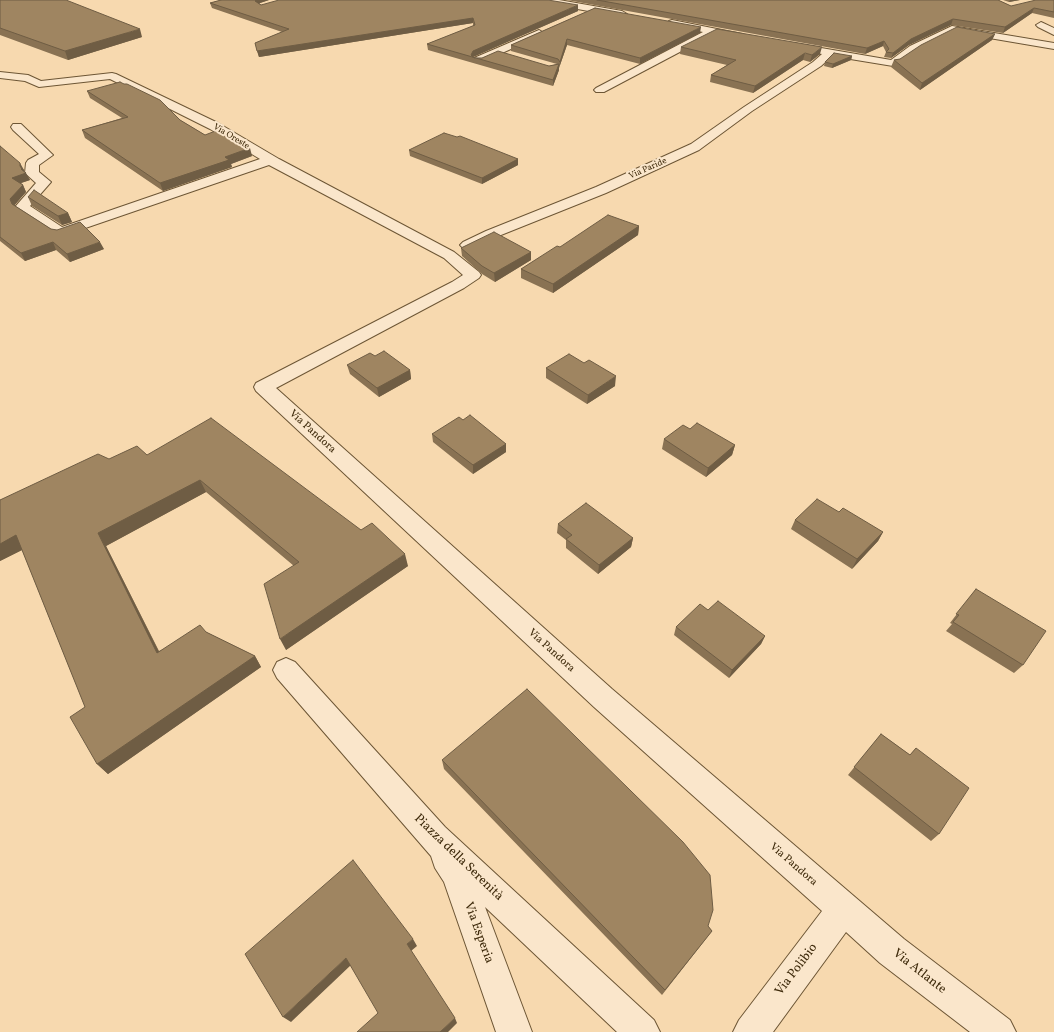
<!DOCTYPE html>
<html>
<head>
<meta charset="utf-8">
<style>
  body { margin:0 }
  canvas { display:block; background:#f7d9af }
</style>
</head>
<body>
<canvas width="1054" height="1032"></canvas>
<script>
const ctx = document.querySelector('canvas').getContext('2d');
ctx.lineJoin = 'round';
const toPath = rows => new Path2D(rows.map(r => 'M' + r).join(''));
function strokePath(path, color, width, dash) { ctx.strokeStyle = color; ctx.lineWidth = width; ctx.lineCap = dash ? 'butt' : 'round'; ctx.setLineDash(dash || []); ctx.stroke(path); }
function fill(path, color) { ctx.fillStyle = color; ctx.fill(path, 'evenodd'); }
function drawText(font, color, halo, rows, align = 'center') {
  ctx.font = font + ' Vollkorn,serif'; ctx.lineWidth = 4; ctx.setLineDash([]); ctx.textBaseline = 'middle'; ctx.strokeStyle = halo; ctx.fillStyle = color; for (const [text, x, y, turn = 0] of rows) {
    ctx.save(); ctx.translate(x, y); ctx.rotate((+turn || 0) * Math.PI / 180); ctx.textAlign = isNaN(turn) ? turn : align; if (halo) ctx.strokeText(text, 0, 0); ctx.fillText(text, 0, 0); ctx.restore();
  }
}
const minor = toPath([
  [540,0,559,0,622,11,627,14,622,17,544,3,540,0],
  [672,20,742,34,747,37,742,40,712,34,710,36,604,92,596,92,594,90,596,88,703,32,669,25,667,23,669,21,672,20],
  [1041,22,1054,28,1054,35,1038,27,1036,25,1041,22],
  [952,26,1054,43,1054,49,954,32,940,40,918,50,897,65,893,66,832,56,821,66,752,111,699,150,606,193,496,237,473,248,468,250,463,248,460,245,463,242,486,231,596,187,691,144,744,107,813,62,822,54,788,48,787,46,788,44,792,43,891,60,910,46,952,26],
  [539,30,544,33,542,35,482,62,474,62,473,60,474,58,539,30],
  [0,72,28,75,41,81,112,73,116,74,218,123,279,159,454,252,479,272,481,275,479,278,464,288,276,388,612,689,904,939,1010,1020,1016,1032,970,1032,880,963,846,932,773,1032,733,1032,739,1020,822,911,594,707,256,391,254,387,256,383,452,282,463,275,444,258,269,165,65,235,60,236,55,235,17,210,15,207,36,183,25,173,26,163,28,160,39,154,13,130,11,127,13,124,21,124,53,155,39,165,39,172,51,182,30,206,62,227,260,159,210,129,110,79,39,87,25,81,0,78,0,72],
  [286,658,295,662,445,827,654,1020,660,1032,617,1032,485,907,532,1032,496,1032,444,882,435,868,431,856,277,678,273,670,277,662,286,658]
]);
strokePath(minor, '#6d5635', 2);
fill(minor, '#fae6cb');
fill(toPath([
  [0,0,142,37,68,60,0,35],
  [221,0,269,0,260,3,259,3,261,5,578,11,473,57,474,58,549,66,557,64,511,51,511,45,595,8,700,33,640,64,567,45,559,68,559,67,559,70,553,86,428,50,427,44,473,26,473,23,259,57,255,43,282,32,212,8,210,3],
  [567,0,998,0,1011,6,1054,0,1054,18,1032,13,1003,33,951,25,909,45,891,58,884,57,886,52,883,46,865,54],
  [1003,0,1020,0,1009,2],
  [995,34,992,40,920,90,891,67,894,60,900,59],
  [681,47,820,54,810,62,803,60,753,93,710,82,711,75,727,65,680,54],
  [852,56,851,60,832,68,824,66,825,62],
  [87,91,180,120,205,135,252,156,231,164,232,167,163,191,85,138,82,130,122,118,90,98],
  [0,146,24,170,24,171,30,180,21,183,23,185,26,192,14,205,51,229,104,249,70,262,56,250,25,261,0,241],
  [409,150,518,159,518,165,482,184,410,156],
  [28,197,68,213,72,222,62,225,32,206],
  [639,226,638,235,553,293,521,278,521,269,560,247],
  [461,248,531,252,531,260,495,282,482,274,462,256],
  [375,356,410,370,411,379,379,397,350,374,347,365],
  [546,368,615,386,587,404,546,378],
  [463,420,506,444,506,452,473,474,433,442,432,434],
  [690,429,735,445,732,455,706,477,662,449,664,439],
  [147,455,408,566,286,650,294,566,206,492,106,546,159,651,206,632,255,656,261,667,108,774,97,764,85,707,22,550,0,561,0,500,109,459],
  [839,512,883,532,878,541,852,569,791,529,795,520],
  [558,524,633,538,631,547,598,574,566,548,566,540,557,533],
  [976,589,1023,665,1014,673,946,631,952,624,950,623],
  [708,610,765,636,761,644,729,678,674,635,676,627],
  [881,734,910,755,916,748,939,834,931,841,848,775],
  [442,760,708,926,712,931,662,995,444,769]
]), '#897253');
fill(toPath([
  [256,0,269,0,260,3,257,6,255,1],
  [1010,0,1020,0,1009,2],
  [578,5,578,11,473,57,473,58,471,55,473,51],
  [1034,8,1032,13,1003,33,1005,27],
  [473,18,473,23,259,57,257,51],
  [953,19,951,25,909,45,891,58,893,53,911,39],
  [701,27,700,33,640,64,640,58],
  [140,29,142,37,68,60,65,51],
  [995,34,992,40,920,90,922,83],
  [567,39,567,45,559,68,560,62],
  [884,41,883,46,865,54,867,48],
  [822,47,820,54,810,62,812,55],
  [805,53,803,60,753,93,755,86],
  [852,56,851,60,832,68,833,64],
  [559,64,559,70,553,86,553,80],
  [250,148,252,156,231,164,232,167,163,191,160,183,225,157],
  [518,159,518,165,482,184,482,178],
  [20,163,24,170,24,171,26,173,30,180,15,185,12,178,20,166],
  [23,185,26,192,14,206,16,211,10,199],
  [68,213,72,222,62,225,58,216],
  [639,226,638,235,553,293,553,284],
  [53,242,56,250,25,261,21,253],
  [100,242,104,249,70,262,67,254],
  [531,252,531,260,495,282,494,273],
  [410,370,411,379,379,397,377,388],
  [616,376,615,386,587,404,588,395],
  [506,444,506,452,473,474,473,465],
  [735,445,732,455,706,477,708,468],
  [200,480,206,492,106,546,165,664,157,653,98,533],
  [883,532,878,541,852,569,857,559],
  [16,535,26,548,0,561,0,544],
  [633,538,631,547,598,574,599,565],
  [405,554,408,566,286,650,280,639],
  [765,636,761,644,729,678,732,670],
  [255,656,261,667,108,774,97,764],
  [413,939,417,946,411,951,407,944],
  [346,958,351,965,291,1022,283,1017],
  [455,1018,457,1023,448,1032,440,1032]
]), '#6f5d44');
const building = toPath([
  [0,0,66,0,140,29,65,51,0,28,0,0],
  [221,0,256,0,255,1,261,5,279,0,548,0,578,5,473,51,471,55,474,58,482,58,498,51,549,66,559,64,553,80,427,44,475,25,473,18,257,51,255,43,289,29,210,3,221,0],
  [597,0,998,0,1011,6,1036,0,1054,0,1054,12,1034,8,1005,27,953,19,911,39,893,53,886,52,889,49,884,41,867,48,597,0],
  [595,8,701,27,640,58,567,39,560,62,558,59,511,45,595,8],
  [957,27,995,34,922,83,894,60,900,59,921,45,957,27],
  [717,29,822,47,812,55,805,53,755,86,711,75,736,60,681,47,717,29],
  [834,53,852,56,833,64,825,62,834,53],
  [120,82,124,84,127,84,160,100,180,120,205,135,218,130,250,148,225,157,229,160,160,183,82,130,128,117,87,91,120,82],
  [444,133,457,137,460,136,518,159,482,178,409,150,444,133],
  [0,146,20,163,20,166,22,169,21,169,26,173,12,178,23,185,10,199,12,204,51,229,57,230,80,222,100,242,67,254,53,242,21,253,0,237,0,146],
  [34,190,68,213,58,216,28,197,34,190],
  [608,215,639,226,553,284,521,269,557,246,560,247,608,215],
  [494,232,531,252,494,273,482,266,461,248,494,232],
  [384,351,410,370,377,388,347,365,370,353,375,356,384,351],
  [569,354,584,363,589,360,616,376,588,395,546,368,569,354],
  [470,415,506,444,473,465,432,434,459,417,463,420,470,415],
  [211,418,361,530,372,523,405,554,280,639,264,584,299,562,200,480,98,533,157,653,200,625,206,632,255,656,97,764,70,717,85,707,16,535,0,544,0,500,98,454,109,459,137,446,147,455,211,418],
  [697,423,735,445,708,468,664,439,683,425,690,429,697,423],
  [817,499,839,512,843,508,883,532,857,559,795,520,817,499],
  [586,503,633,538,599,565,566,539,572,535,558,524,586,503],
  [976,589,1046,631,1023,665,953,622,959,615,956,614,976,589],
  [718,601,765,636,732,670,676,627,700,604,708,610,718,601],
  [527,689,683,842,710,875,713,910,708,926,712,931,665,990,442,760,527,689],
  [881,734,910,755,916,748,969,788,939,834,854,767,881,734],
  [353,860,413,939,407,944,455,1018,440,1032,357,1032,378,1013,346,958,283,1017,245,954,353,860]
]);
fill(building, '#9f8561');
strokePath(building, '#6f5d44', 1);
drawText('9px', '#3f2b0c', '#fae6cb', [
  ["Via Oreste",231,137,31],
  ["Via Paride",648,169,-24]
]);
drawText('11px', '#3f2b0c', '#fae6cb', [
  ["Via Pandora",312,432,42],
  ["Via Pandora",551,651,42],
  ["Via Pandora",793,865,41]
]);
drawText('13px', '#3f2b0c', '#fae6cb', [
  ["Piazza della Serenità",458,858,44],
  ["Via Esperia",478,933,70],
  ["Via Polibio",797,970,-53],
  ["Via Atlante",919,972,38]
]);
</script>
</body>
</html>
